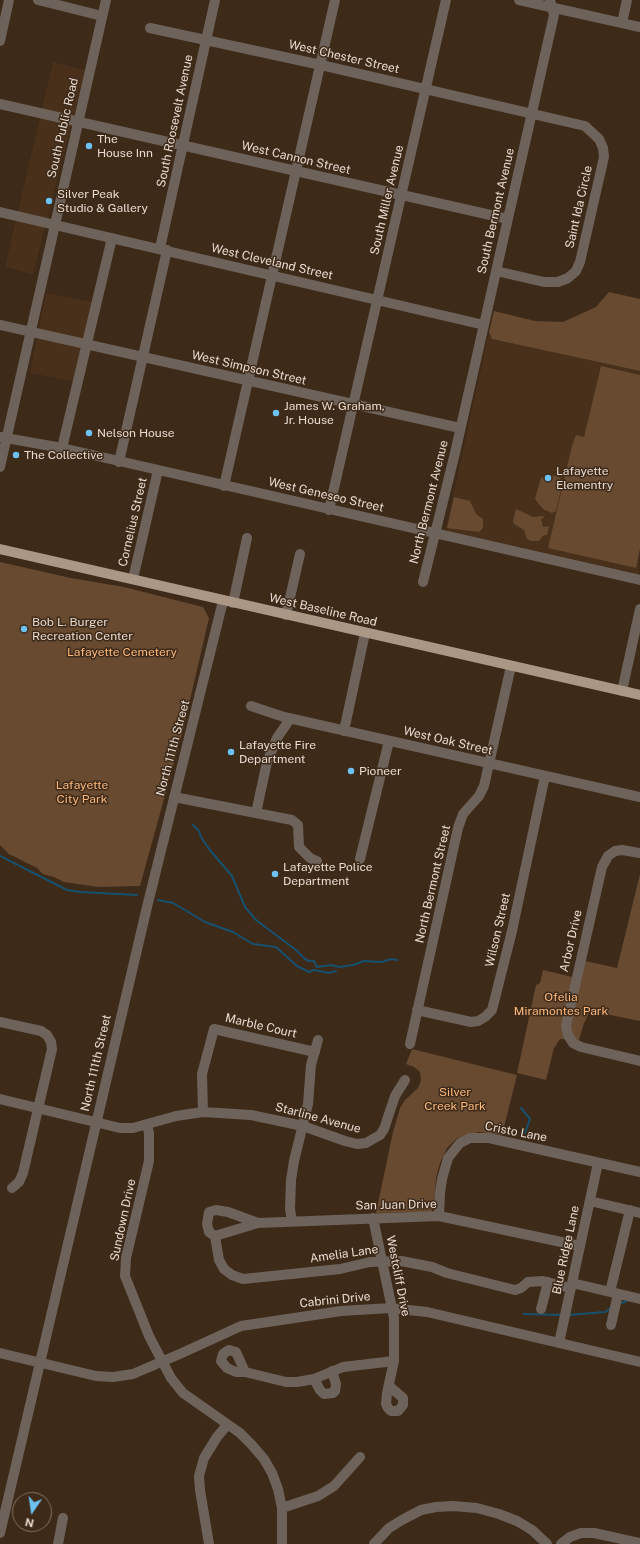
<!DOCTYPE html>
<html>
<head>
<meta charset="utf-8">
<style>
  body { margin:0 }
  #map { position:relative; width:640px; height:1544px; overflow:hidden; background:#3e2a19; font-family:"Public Sans",sans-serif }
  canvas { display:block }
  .north { position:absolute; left:12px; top:1492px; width:40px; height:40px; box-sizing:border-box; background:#3e2a19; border:1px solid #827163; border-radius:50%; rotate:193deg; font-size:11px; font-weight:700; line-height:16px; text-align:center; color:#e8dbd1 }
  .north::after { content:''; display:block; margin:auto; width:14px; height:18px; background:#6dc2f3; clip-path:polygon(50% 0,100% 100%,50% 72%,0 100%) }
</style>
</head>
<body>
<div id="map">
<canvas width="640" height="1544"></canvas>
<div class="north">N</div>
</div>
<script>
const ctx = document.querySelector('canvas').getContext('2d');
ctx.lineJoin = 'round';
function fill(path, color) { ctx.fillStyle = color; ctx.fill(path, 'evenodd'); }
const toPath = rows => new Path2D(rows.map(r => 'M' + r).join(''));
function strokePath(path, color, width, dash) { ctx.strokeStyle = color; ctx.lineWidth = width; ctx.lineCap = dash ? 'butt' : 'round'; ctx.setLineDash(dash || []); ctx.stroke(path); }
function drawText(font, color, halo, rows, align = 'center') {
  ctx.font = font + ' "Public Sans",sans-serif'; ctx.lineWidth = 3; ctx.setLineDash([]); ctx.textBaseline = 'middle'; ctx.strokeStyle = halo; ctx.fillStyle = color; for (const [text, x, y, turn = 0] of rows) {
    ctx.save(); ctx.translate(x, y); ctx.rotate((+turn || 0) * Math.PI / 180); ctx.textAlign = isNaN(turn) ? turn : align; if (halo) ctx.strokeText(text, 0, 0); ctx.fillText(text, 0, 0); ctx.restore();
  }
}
fill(toPath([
  [53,62,85,70,33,274,5,267],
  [46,293,96,303,76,382,30,373],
  [489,332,492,339,640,371,639,574,448,531,446,529]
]), '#49301a');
fill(toPath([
  [609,292,640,299,640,371,492,339,489,332,494,311,535,321,563,322,596,307],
  [601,366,640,375,640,549,636,568,548,548,572,446,576,435,584,437],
  [547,475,558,476,563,481,556,511,552,513,543,509,535,499,541,478],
  [454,497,470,501,476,514,483,519,483,528,479,532,447,528],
  [516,509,533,517,543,516,544,518,541,519,543,527,549,526,547,535,542,536,541,539,538,541,531,541,527,539,524,530,514,524,513,521],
  [0,562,71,578,124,587,203,607,209,618,183,730,140,886,98,887,64,882,54,877,43,874,37,868,9,854,0,845],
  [640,874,640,1021,590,1011,584,1023,579,1040,560,1039,554,1048,546,1080,517,1073,536,985,540,983,543,970,581,979,585,961,617,968],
  [412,1049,517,1075,502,1135,479,1132,457,1138,447,1148,440,1163,436,1178,434,1208,431,1212,376,1213,393,1132,400,1108,405,1100,418,1088,421,1080,420,1072,414,1067,406,1064]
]), '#674a30');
strokePath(toPath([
  [193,825,199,831,201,837,209,849,232,876,245,907,256,920,296,950,305,959,309,961,314,961,317,967,332,965,339,967,353,965,364,961,382,962,391,959,397,960],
  [0,856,67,890,81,892,137,895],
  [158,900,173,903,205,922,233,932,253,944,276,947,297,966,309,972,314,970,329,973,336,971],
  [521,1108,530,1119,525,1133],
  [621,1303,627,1301],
  [524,1314,562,1315],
  [569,1315,605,1312,611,1308]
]), '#16516f', 2);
strokePath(toPath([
  [38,0,102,16],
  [519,0,640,27],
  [622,23,627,0],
  [150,28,321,65,585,126,599,139,603,148,604,157,580,262,576,271,568,278,558,282,544,282,496,271],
  [0,41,9,0],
  [0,104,508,219],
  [0,212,484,325],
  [160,248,215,0],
  [0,325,460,428],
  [0,437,62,448,640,580],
  [62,448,112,238],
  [119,462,167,250],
  [0,467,106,0],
  [224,486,335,0],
  [329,510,446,0],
  [133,579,158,470],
  [423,582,455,453,554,15,550,0],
  [233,603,247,538],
  [286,615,300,554],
  [622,691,640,609],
  [251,706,284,717,640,797],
  [344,731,365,633],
  [174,797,292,820,298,825,299,847,310,858,317,861],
  [256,813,267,762,277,738,290,719],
  [640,853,622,850,615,851,608,856,602,867,566,1026,568,1035,573,1043,581,1047,640,1061],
  [360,859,389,741],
  [417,1010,471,1022,478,1021,485,1017,492,1010,512,931,545,776],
  [0,1022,41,1031,47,1035,51,1042,52,1049,23,1173,19,1182,12,1188],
  [410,1044,458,828,463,814,479,796,484,786,511,666],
  [0,1099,120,1128,133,1128,176,1116,203,1112,251,1115,303,1126,345,1141,357,1144,366,1143,380,1135,384,1129,395,1096,405,1080],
  [203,1112,202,1074,214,1029,315,1052],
  [147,1124,149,1133,149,1161,126,1258,125,1276,149,1336,171,1378,183,1393,240,1433,251,1444,264,1459,272,1473,278,1489,282,1508,282,1544],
  [590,1201,640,1213],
  [439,1216,440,1193,442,1179,448,1158,460,1143,470,1138,489,1138,640,1172],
  [373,1218,394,1318,394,1361,387,1393,386,1404,388,1408,391,1411,398,1411,403,1405,403,1398,389,1386],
  [292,1221,290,1209,291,1180,294,1161,308,1104,311,1065,318,1040],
  [258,1223,228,1212,216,1210,209,1212,207,1224,209,1232,215,1236,258,1223,439,1216,580,1246],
  [215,1236,219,1260,224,1269,232,1275,243,1279,340,1269,370,1262,401,1261,432,1267,447,1273,515,1290,521,1288,528,1282,543,1281,570,1288],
  [572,1283,640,1299],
  [610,1292,630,1210],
  [541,1309,548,1282],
  [611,1325,618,1294],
  [559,1343,598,1163],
  [0,1353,96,1376,113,1377,133,1374,182,1353,241,1326,341,1311,391,1308,427,1312,640,1362],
  [245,1372,236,1372,227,1368,221,1361,223,1354,229,1350,236,1352,245,1372,286,1382,297,1382,314,1379,343,1367,394,1361],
  [314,1379,320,1390,324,1394,333,1393,335,1391,336,1384,332,1371],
  [282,1508,318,1496,334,1486,360,1457],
  [0,1533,147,907,223,601],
  [58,1544,63,1518],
  [209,1544,200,1490,199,1476,204,1458,217,1437,227,1425],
  [374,1544,389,1528,402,1520,421,1510,436,1507,453,1506,477,1508,499,1514,517,1521,532,1530,547,1544],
  [561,1544,570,1537,581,1533,594,1533,640,1543]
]), '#6d635b', 10);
strokePath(toPath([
  [0,549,640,695]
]), '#ab9786', 10);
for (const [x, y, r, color] of [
  [89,146,4,"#6dc2f3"],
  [49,201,4,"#6dc2f3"],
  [276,413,4,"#6dc2f3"],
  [89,433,4,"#6dc2f3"],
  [16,455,4,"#6dc2f3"],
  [548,478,4,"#6dc2f3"],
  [24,629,4,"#6dc2f3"],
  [231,752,4,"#6dc2f3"],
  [351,771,4,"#6dc2f3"],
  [275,874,4,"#6dc2f3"]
]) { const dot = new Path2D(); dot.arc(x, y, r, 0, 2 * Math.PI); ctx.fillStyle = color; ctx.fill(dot); strokePath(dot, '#3e2a19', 1.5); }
drawText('12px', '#e8dbd1', '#3e2a19', [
  ["West Chester Street",344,57,13],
  ["South Roosevelt Avenue",175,121,-78],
  ["South Public Road",63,128,-77],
  ["West Cannon Street",296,158,13],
  ["South Miller Avenue",387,200,-77],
  ["Saint Ida Circle",579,207,-77],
  ["South Bermont Avenue",496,211,-77],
  ["West Cleveland Street",272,262,13],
  ["West Simpson Street",249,368,13],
  ["West Geneseo Street",326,495,13],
  ["North Bermont Avenue",429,502,-76],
  ["Cornelius Street",133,522,-77],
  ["West Baseline Road",323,610,13],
  ["West Oak Street",448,741,13],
  ["North 111th Street",173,748,-75],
  ["North Bermont Street",433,884,-77],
  ["Wilson Street",498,930,-77],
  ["Arbor Drive",571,941,-77],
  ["Marble Court",261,1026,13],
  ["North 111th Street",96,1063,-77],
  ["Starline Avenue",318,1118,15],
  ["Cristo Lane",516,1132,11],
  ["San Juan Drive",396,1205,-1],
  ["Sundown Drive",123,1220,-78],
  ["Blue Ridge Lane",566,1250,-78],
  ["Amelia Lane",344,1254,-8],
  ["Westcliff Drive",398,1276,79],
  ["Cabrini Drive",335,1300,-6]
]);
drawText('12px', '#e8dbd1', '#3e2a19', [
  ["The",97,139],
  ["House Inn",97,153],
  ["Silver Peak",57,194],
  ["Studio & Gallery",57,208],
  ["James W. Graham,",284,406],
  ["Jr. House",284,420],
  ["Nelson House",97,433],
  ["The Collective",24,455],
  ["Lafayette",556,471],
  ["Elementry",556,485],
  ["Bob L. Burger",32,622],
  ["Recreation Center",32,636],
  ["Lafayette Fire",239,745],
  ["Department",239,759],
  ["Pioneer",359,771],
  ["Lafayette Police",283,867],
  ["Department",283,881]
], 'left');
drawText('12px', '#fbb97e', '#3e2a19', [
  ["Lafayette Cemetery",122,652],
  ["Lafayette",82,785],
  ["City Park",82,799],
  ["Ofelia",561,997],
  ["Miramontes Park",561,1011],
  ["Silver",455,1092],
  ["Creek Park",455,1106]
]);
</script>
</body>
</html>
